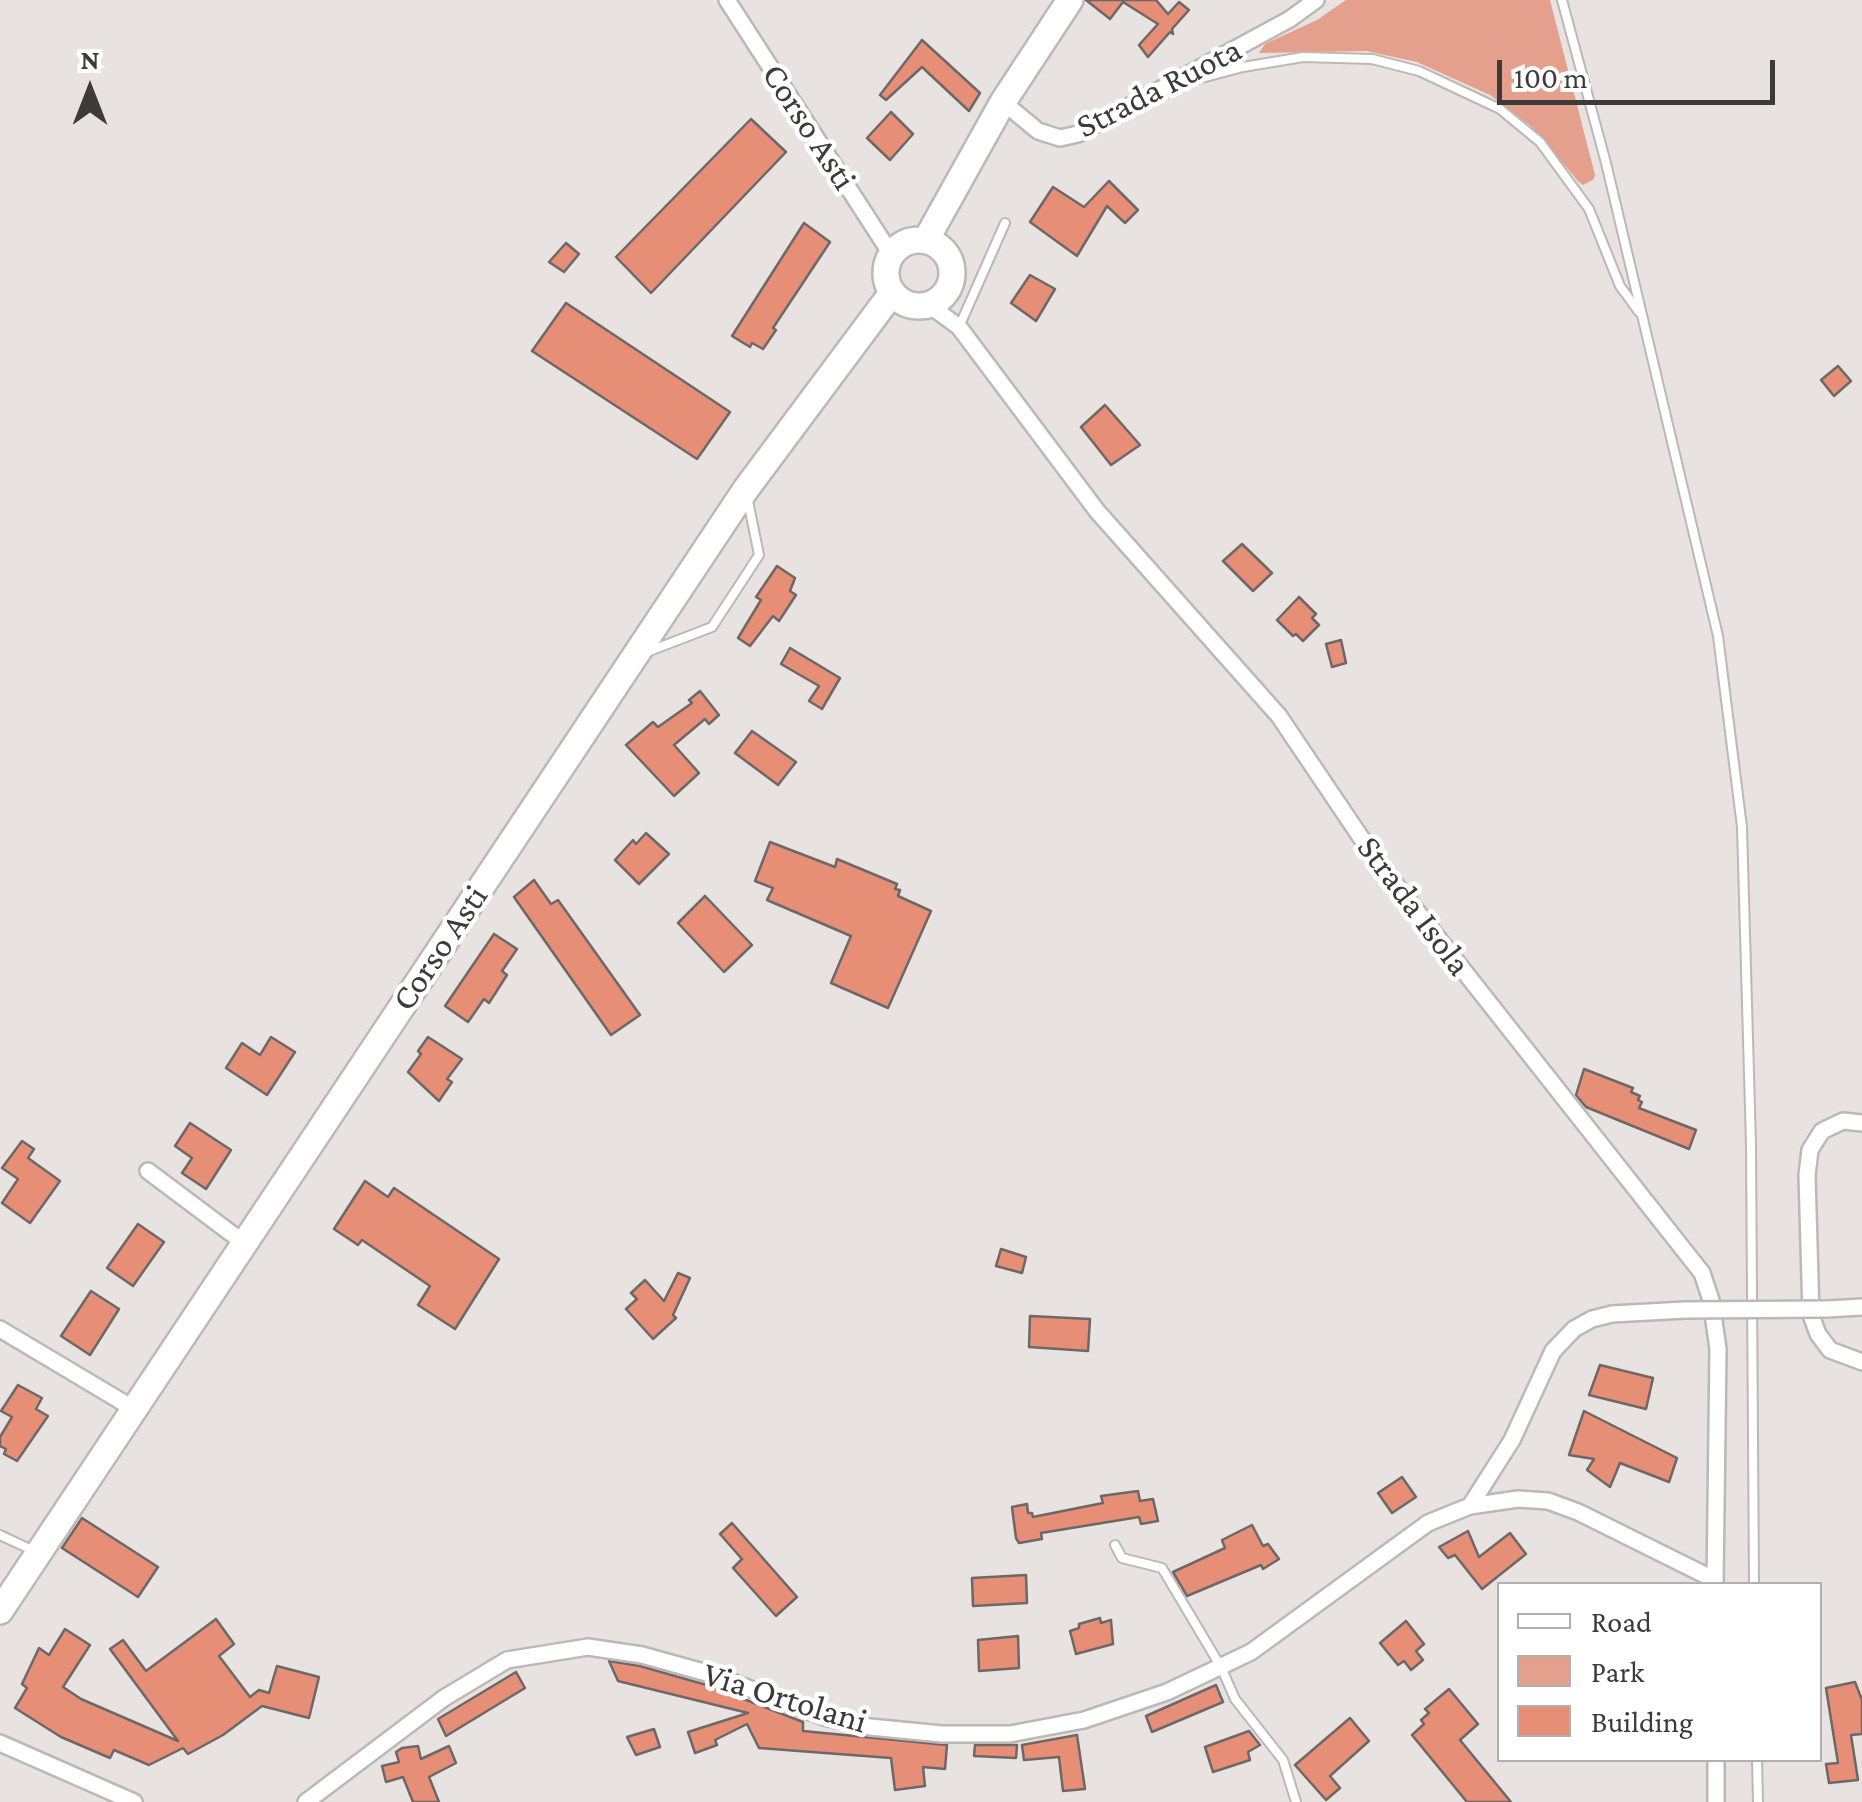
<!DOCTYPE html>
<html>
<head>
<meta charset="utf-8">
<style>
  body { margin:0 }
  #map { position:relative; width:1862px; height:1802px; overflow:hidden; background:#e8e2e1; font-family:"Crimson Pro",serif }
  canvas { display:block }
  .legend { position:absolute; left:1497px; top:1582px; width:325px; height:180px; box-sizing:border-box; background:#fff; border:2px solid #b1b0b0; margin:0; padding:12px 18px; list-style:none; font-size:30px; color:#3d3a3a }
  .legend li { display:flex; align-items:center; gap:20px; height:50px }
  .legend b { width:50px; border:2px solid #b1b0b0 }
  .north { position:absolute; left:40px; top:40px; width:100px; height:100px; -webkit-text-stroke:8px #fff; paint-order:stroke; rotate:0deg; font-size:28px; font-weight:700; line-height:40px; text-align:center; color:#3d3a3a }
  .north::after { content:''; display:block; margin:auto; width:35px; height:45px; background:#3d3a3a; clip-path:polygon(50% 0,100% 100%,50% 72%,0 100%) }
  .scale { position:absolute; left:1497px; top:60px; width:278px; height:45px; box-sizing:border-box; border:5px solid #3d3a3a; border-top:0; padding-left:12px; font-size:30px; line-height:35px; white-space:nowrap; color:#3d3a3a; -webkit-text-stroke:8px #fff; paint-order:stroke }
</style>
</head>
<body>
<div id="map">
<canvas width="1862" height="1802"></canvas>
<ul class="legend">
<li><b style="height:12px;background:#fff"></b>Road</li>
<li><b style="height:28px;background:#e49f8d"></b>Park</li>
<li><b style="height:28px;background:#e78e77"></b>Building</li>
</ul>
<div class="north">N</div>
<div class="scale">100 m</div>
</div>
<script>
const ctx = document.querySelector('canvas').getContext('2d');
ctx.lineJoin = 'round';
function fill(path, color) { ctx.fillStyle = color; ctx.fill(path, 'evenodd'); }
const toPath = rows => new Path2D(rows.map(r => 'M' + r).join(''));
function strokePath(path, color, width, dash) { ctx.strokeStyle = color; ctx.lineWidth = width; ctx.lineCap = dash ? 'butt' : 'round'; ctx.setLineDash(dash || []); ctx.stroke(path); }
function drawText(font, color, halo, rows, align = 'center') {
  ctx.font = font + ' "Crimson Pro",serif'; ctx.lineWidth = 9; ctx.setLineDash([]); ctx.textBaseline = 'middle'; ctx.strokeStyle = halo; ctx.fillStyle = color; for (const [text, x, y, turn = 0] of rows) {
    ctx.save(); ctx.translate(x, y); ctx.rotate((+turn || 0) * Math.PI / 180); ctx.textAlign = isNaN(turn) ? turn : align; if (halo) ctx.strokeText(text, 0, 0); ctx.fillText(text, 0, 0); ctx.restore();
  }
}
fill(toPath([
  [1346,0,1550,0,1595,175,1593,180,1583,185,1578,181,1532,127,1490,95,1417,62,1366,51,1259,53,1265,44,1317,20]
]), '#e49f8d');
const building = toPath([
  [1086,0,1156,0,1168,14,1179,2,1189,10,1172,29,1173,34,1170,32,1148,57,1139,45,1158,24,1123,2,1110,19,1086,0],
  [922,40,980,93,969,111,922,67,886,100,880,95,922,40],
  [891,112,913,134,890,160,867,138,891,112],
  [751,119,786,152,651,293,616,257,751,119],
  [1109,181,1138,210,1125,223,1107,206,1077,256,1030,222,1053,187,1084,207,1109,181],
  [804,223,830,242,773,328,776,330,763,349,752,343,750,347,732,336,804,223],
  [566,243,579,254,564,272,549,262,566,243],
  [1030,275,1055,289,1036,321,1011,303,1030,275],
  [566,303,730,412,697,459,532,351,566,303],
  [1838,366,1851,381,1834,396,1821,380,1838,366],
  [1105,405,1140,445,1111,465,1081,427,1105,405],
  [1242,544,1272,573,1253,591,1223,561,1242,544],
  [777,566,795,578,790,591,796,595,779,621,773,616,750,646,738,638,761,600,756,597,777,566],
  [1299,597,1316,614,1312,618,1319,625,1303,641,1296,634,1293,636,1277,620,1299,597],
  [1341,640,1346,663,1332,667,1326,644,1341,640],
  [790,648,840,678,822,709,809,701,819,686,781,664,790,648],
  [700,691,719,715,709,724,705,719,674,745,699,773,674,796,626,745,653,722,658,727,692,703,689,700,700,691],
  [752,731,796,762,778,785,735,753,752,731],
  [646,833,669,854,639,884,615,860,633,840,636,844,646,833],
  [770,842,835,867,837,859,897,884,895,889,900,890,898,896,931,911,888,1008,831,983,851,936,767,900,773,888,755,881,770,842],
  [534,880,551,904,558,900,640,1015,611,1035,514,897,534,880],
  [705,896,752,945,724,972,678,923,705,896],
  [494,934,517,949,502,971,507,975,489,1003,484,999,468,1022,445,1006,494,934],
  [271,1037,295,1052,267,1095,226,1068,242,1043,260,1055,271,1037],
  [428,1037,462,1059,447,1079,452,1082,439,1101,408,1072,421,1054,418,1051,428,1037],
  [1584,1069,1633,1088,1631,1092,1640,1096,1638,1100,1642,1102,1639,1108,1696,1130,1689,1149,1586,1107,1576,1095,1584,1069],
  [190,1123,231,1150,206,1189,182,1173,192,1158,175,1146,190,1123],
  [22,1141,34,1149,28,1158,60,1181,30,1223,2,1203,18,1179,2,1168,22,1141],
  [365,1181,388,1197,394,1188,499,1259,455,1329,418,1305,430,1286,362,1240,358,1245,334,1229,365,1181],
  [138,1224,164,1242,133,1286,107,1268,138,1224],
  [1001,1249,1026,1257,1022,1273,996,1266,1001,1249],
  [678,1273,690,1278,673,1315,676,1318,653,1339,626,1309,637,1299,631,1293,645,1280,664,1301,678,1273],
  [91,1291,119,1309,90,1355,61,1336,91,1291],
  [1030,1316,1090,1319,1088,1351,1029,1347,1030,1316],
  [1600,1365,1653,1378,1646,1409,1589,1395,1600,1365],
  [18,1385,42,1398,36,1409,48,1416,17,1461,4,1454,6,1449,0,1446,0,1437,12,1417,1,1411,18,1385],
  [1584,1411,1677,1458,1669,1482,1620,1463,1610,1487,1587,1470,1594,1459,1569,1455,1584,1411],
  [1402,1477,1416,1497,1392,1513,1378,1493,1402,1477],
  [1138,1491,1140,1501,1153,1499,1158,1521,1141,1524,1139,1517,1041,1533,1042,1539,1019,1543,1016,1538,1012,1507,1027,1504,1028,1513,1032,1513,1033,1517,1103,1503,1101,1496,1138,1491],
  [82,1518,158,1567,138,1597,62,1548,82,1518],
  [732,1523,797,1597,776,1616,733,1568,742,1559,720,1534,732,1523],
  [1252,1525,1263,1546,1268,1544,1279,1559,1263,1569,1261,1565,1187,1596,1173,1572,1225,1548,1222,1540,1252,1525],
  [1468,1531,1479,1557,1510,1533,1526,1554,1482,1589,1455,1555,1448,1558,1439,1547,1468,1531],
  [1026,1575,1027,1603,973,1606,972,1578,1026,1575],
  [1100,1618,1101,1623,1111,1620,1113,1644,1076,1654,1070,1631,1079,1628,1079,1624,1100,1618],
  [216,1619,234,1644,219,1656,250,1697,259,1690,269,1693,277,1666,319,1677,309,1718,262,1706,223,1735,188,1754,183,1748,149,1765,114,1750,110,1758,61,1737,15,1708,27,1688,22,1684,39,1648,49,1655,65,1629,90,1645,63,1687,81,1699,178,1741,110,1649,123,1640,146,1671,216,1619],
  [1406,1621,1424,1644,1416,1651,1423,1660,1411,1670,1404,1661,1398,1665,1380,1643,1406,1621],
  [1018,1636,1019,1668,979,1671,978,1640,1018,1636],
  [609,1661,640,1666,710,1686,803,1722,803,1731,947,1745,945,1769,923,1767,925,1786,895,1790,891,1758,759,1748,747,1724,715,1740,717,1745,695,1753,688,1732,748,1713,618,1681,609,1661],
  [516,1672,525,1688,446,1736,438,1719,516,1672],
  [1855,1682,1862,1700,1862,1734,1851,1735,1858,1780,1829,1783,1826,1764,1838,1763,1826,1688,1855,1682],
  [1216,1685,1223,1702,1152,1732,1146,1716,1216,1685],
  [1449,1689,1478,1724,1460,1740,1511,1802,1467,1802,1412,1735,1424,1724,1421,1720,1429,1713,1425,1709,1449,1689],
  [1350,1718,1369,1741,1330,1776,1340,1788,1326,1800,1295,1765,1350,1718],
  [654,1729,660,1747,636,1755,627,1737,654,1729],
  [1249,1731,1260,1745,1248,1752,1250,1760,1213,1772,1205,1747,1249,1731],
  [1077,1735,1085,1789,1063,1791,1059,1757,1024,1760,1022,1745,1077,1735],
  [975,1745,1017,1745,1016,1758,974,1756,975,1745],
  [418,1746,421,1759,449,1746,456,1763,429,1777,439,1802,413,1802,403,1777,386,1782,382,1766,399,1762,396,1752,402,1748,418,1746]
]);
fill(building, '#e78e77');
strokePath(building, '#6d6867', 2.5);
const service = toPath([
  [1562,0,1606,163,1718,636,1742,827,1751,1145,1754,1584],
  [1183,83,1243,67,1303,57,1372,59,1419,71,1500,109,1540,142,1589,209,1620,286,1639,312],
  [959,327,1005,223],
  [647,652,712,627,759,555,748,501],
  [0,1535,32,1550],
  [1115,1545,1122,1558,1162,1568,1221,1667,1235,1699,1283,1760,1296,1802],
  [1757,1760,1758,1802]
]);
const minor = toPath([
  [727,0,891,254],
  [1003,102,1038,131,1060,138,1078,134,1290,19,1316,0],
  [929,305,959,327,1097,511,1279,716,1374,857,1702,1273,1711,1300,1718,1349,1715,1584],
  [1862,1123,1843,1121,1822,1131,1810,1150,1807,1175,1811,1315,1818,1334,1830,1350,1862,1362],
  [148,1171,244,1243],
  [1827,1309,1862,1307],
  [0,1329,134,1409],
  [1470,1506,1512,1440,1553,1351,1574,1329,1592,1319,1612,1314,1685,1310],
  [0,1743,134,1802],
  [1716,1760,1716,1802],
  [306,1802,444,1698,507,1660,588,1647,642,1655,714,1675,824,1717,870,1727,942,1734,1010,1734,1084,1720,1167,1692,1251,1652,1428,1523,1470,1506,1518,1499,1548,1501,1578,1512,1715,1580]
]);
const primary = toPath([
  '886 273a33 33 0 1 1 66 0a33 33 0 1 1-66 0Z',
  [926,240,1003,102,1070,0],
  [0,1611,746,489,892,293]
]);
strokePath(service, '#bdb8b6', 12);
strokePath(minor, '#bdb8b6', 20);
strokePath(primary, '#bdb8b6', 30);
strokePath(service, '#fff', 8);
strokePath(minor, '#fff', 15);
strokePath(primary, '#fff', 25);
const minorBridge = toPath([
  [1685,1310,1827,1309]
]);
strokePath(minorBridge, '#bdb8b6', 20, []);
strokePath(minorBridge, '#fff', 15);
drawText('35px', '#3d3a3a', '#fff', [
  ["Strada Ruota",1159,88,-27],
  ["Corso Asti",809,127,57],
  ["Strada Isola",1414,906,53],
  ["Corso Asti",440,948,-56],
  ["Via Ortolani",785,1698,17]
]);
</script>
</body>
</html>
